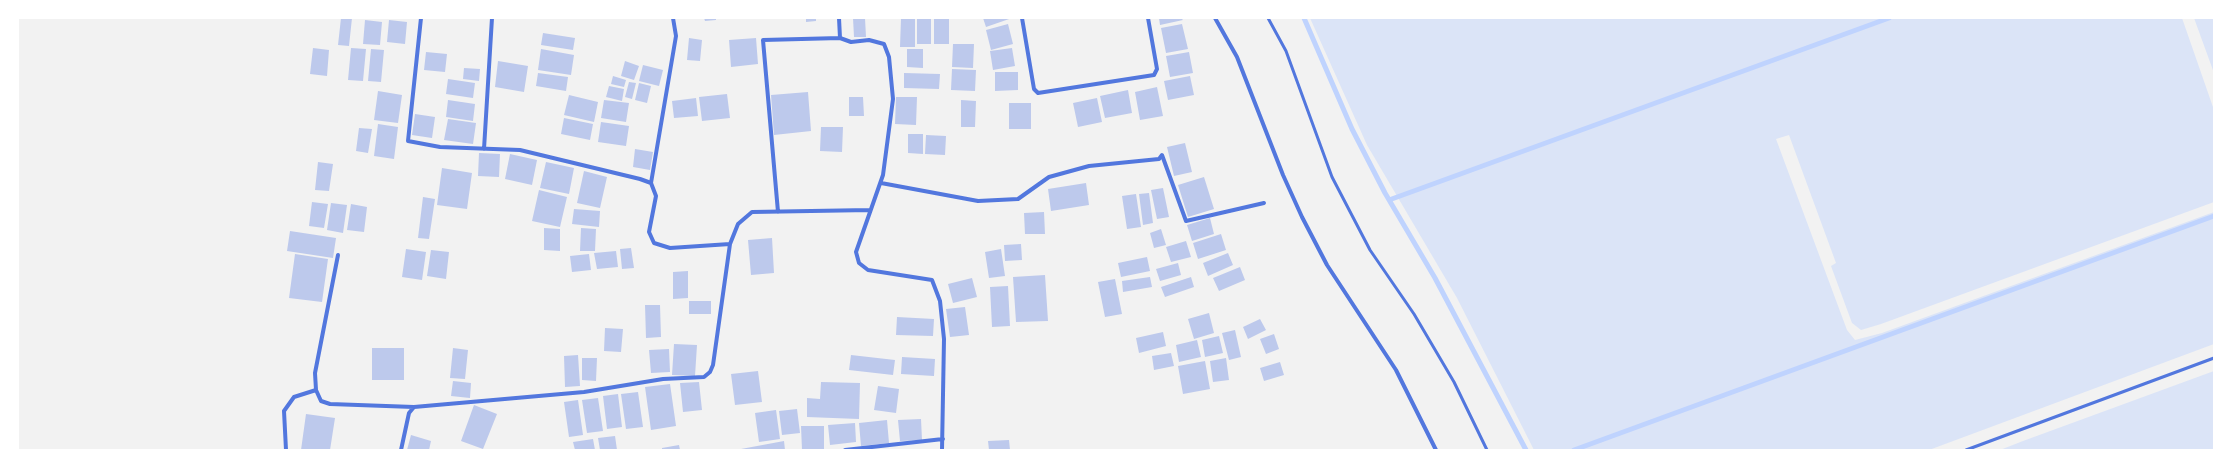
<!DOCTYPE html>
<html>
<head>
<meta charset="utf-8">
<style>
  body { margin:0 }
  #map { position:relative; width:2232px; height:468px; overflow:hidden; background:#f2f2f2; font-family:"Source Sans 3",sans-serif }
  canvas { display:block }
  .frame { position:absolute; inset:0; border:19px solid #fff; pointer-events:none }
</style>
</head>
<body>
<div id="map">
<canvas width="2232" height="468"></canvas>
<div class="frame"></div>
</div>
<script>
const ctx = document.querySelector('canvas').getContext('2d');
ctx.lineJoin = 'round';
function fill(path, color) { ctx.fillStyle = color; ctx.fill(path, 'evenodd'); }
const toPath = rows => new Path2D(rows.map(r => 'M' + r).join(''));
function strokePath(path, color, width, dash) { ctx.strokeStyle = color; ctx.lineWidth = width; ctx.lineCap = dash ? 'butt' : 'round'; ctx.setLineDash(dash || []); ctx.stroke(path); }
fill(toPath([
  [1310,18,2182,18,2214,110,2214,202,1881,324,1861,330,1852,323,1831,266,1836,263,1789,135,1776,139,1847,330,1855,340,1882,333,2214,212,2214,344,1929,450,1534,450,1457,298,1367,145],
  [2194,18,2214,18,2214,73],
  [2214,371,2214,450,2000,450,2023,441]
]), '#dbe4f7');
strokePath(toPath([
  [1304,18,1352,129,1385,193,1435,278,1526,450],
  [1389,200,1889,18],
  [1574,450,2214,216]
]), '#bfd3fe', 5);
fill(toPath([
  [341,18,352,18,349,46,338,45],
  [704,18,716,18,716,20,705,21],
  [806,18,816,18,816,21,806,22],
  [853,18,865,18,866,37,854,37],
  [901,18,915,18,915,47,900,47],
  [917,18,931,18,931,44,917,44],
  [934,18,949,18,949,44,934,44],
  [983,18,1012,18,986,27],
  [1159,18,1181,18,1183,20,1160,25],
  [365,20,382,22,380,45,363,44],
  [389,20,407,22,405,44,387,42],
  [1008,24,1013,44,991,50,986,30],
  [1182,24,1188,49,1166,53,1161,28],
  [543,33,575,38,573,50,541,45],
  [689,38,702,40,700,61,687,60],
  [756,38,758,64,731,67,729,40],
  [953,44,974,44,973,68,952,67],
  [313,48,329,50,327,76,310,74],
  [351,48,366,49,363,81,348,80],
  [1012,48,1015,66,993,70,990,51],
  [371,49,384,50,381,82,368,81],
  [541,49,574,55,571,75,538,70],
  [907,49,923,49,923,68,907,67],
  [426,52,447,54,445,72,424,70],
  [1189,52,1193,73,1170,77,1166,56],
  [498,61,528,66,524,92,495,87],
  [625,61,639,66,634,80,621,76],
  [643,65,663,70,659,86,639,81],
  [464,68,480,69,479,81,463,79],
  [952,69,976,70,975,91,951,90],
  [995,72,1018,72,1018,90,995,91],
  [538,73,568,77,566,91,536,86],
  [904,73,940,74,939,89,904,88],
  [613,76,626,80,624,87,611,84],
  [1190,76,1194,95,1168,100,1164,81],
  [448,79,475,83,473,98,446,94],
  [629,82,636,83,632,99,625,97],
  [639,83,651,86,647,103,635,100],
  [609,86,624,89,622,101,606,97],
  [1157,87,1163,116,1140,120,1135,92],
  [1128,90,1132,113,1105,118,1100,96],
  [378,91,402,95,398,123,374,120],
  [808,92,811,131,774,135,771,95],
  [727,94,730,118,702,121,699,97],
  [569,95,598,102,594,122,564,115],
  [849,97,863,97,864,116,849,116],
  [896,97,917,97,916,125,895,124],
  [696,98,698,116,674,118,672,101],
  [1097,98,1102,122,1078,127,1073,103],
  [448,100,475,104,473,121,446,117],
  [604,100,629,103,626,122,601,118],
  [961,100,976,101,975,127,961,127],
  [1009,103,1031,103,1031,129,1009,129],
  [415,114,435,117,432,138,412,135],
  [564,118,593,124,590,140,561,134],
  [448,119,476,123,473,144,444,140],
  [601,122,629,126,626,146,598,142],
  [378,124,398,127,394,159,374,156],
  [821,127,843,127,842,152,820,151],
  [359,128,372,129,368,153,356,151],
  [908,134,923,134,923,154,908,153],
  [926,135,946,136,945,155,925,154],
  [1185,143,1192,172,1174,176,1167,147],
  [635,149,653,152,650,170,633,167],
  [479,153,500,154,499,177,478,176],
  [510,154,537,160,532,185,505,179],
  [318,162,333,164,329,191,315,190],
  [546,162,574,168,569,194,540,188],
  [442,168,472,173,467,209,437,205],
  [584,171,607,177,600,208,577,203],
  [1204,177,1214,209,1188,217,1178,185],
  [1086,183,1089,205,1051,211,1048,189],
  [1163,188,1169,217,1157,219,1151,190],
  [539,190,567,197,560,227,532,221],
  [1149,193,1153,223,1143,225,1139,194],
  [1136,194,1141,227,1127,229,1122,196],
  [423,197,435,199,429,239,418,238],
  [312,202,328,204,324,228,309,226],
  [331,203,347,205,343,233,327,230],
  [351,204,367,207,364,232,347,230],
  [574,209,600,211,599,227,572,224],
  [1044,212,1045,234,1025,234,1024,213],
  [1210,218,1214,234,1192,241,1187,225],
  [544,228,560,229,560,251,544,250],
  [581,228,596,229,595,251,580,251],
  [1161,229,1166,245,1154,248,1150,233],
  [290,231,336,238,333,258,287,251],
  [1221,234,1226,250,1198,259,1193,243],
  [772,238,774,273,751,275,748,240],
  [1186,241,1191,257,1171,262,1166,247],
  [1021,244,1022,260,1005,261,1004,245],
  [631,248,634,268,622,269,620,249],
  [406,249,426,252,422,280,402,277],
  [1001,249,1005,276,989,278,985,252],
  [431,250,449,252,446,279,427,276],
  [616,251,618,267,597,269,594,253],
  [1228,253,1233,265,1208,276,1203,263],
  [295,254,328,259,322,302,289,298],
  [589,254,591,270,572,272,570,256],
  [1147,257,1150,271,1121,277,1118,263],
  [1178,263,1181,275,1160,281,1156,269],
  [1240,267,1245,280,1219,291,1213,278],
  [688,271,688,298,673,299,673,272],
  [1045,275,1048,321,1016,322,1013,277],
  [1150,277,1152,287,1123,292,1122,281],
  [1191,277,1194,287,1165,297,1161,287],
  [972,278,977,297,953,303,948,284],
  [1115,279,1122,314,1105,317,1098,282],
  [1008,286,1010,326,992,327,990,287],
  [689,301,711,301,711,314,689,314],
  [645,305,660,305,661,337,646,338],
  [965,307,969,335,950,337,946,309],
  [1209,313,1214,333,1194,339,1188,319],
  [897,317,934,319,933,336,896,335],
  [1260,319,1266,330,1248,339,1243,327],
  [605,328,623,329,621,352,604,351],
  [1235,330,1241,357,1229,360,1222,333],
  [1163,332,1166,346,1139,353,1136,338],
  [1274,334,1279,349,1266,354,1260,339],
  [1219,336,1223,353,1205,357,1202,340],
  [1197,340,1201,357,1179,362,1176,345],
  [674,344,697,345,695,376,672,375],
  [372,348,404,348,404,380,372,380],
  [453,348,468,350,465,379,450,378],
  [669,349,670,372,651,373,649,350],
  [1171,353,1174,366,1154,370,1152,356],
  [578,355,580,386,565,387,564,356],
  [851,355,895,360,893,375,849,370],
  [902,357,935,359,934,376,901,374],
  [582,358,597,358,596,381,582,380],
  [1226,358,1229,380,1213,382,1210,361],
  [1205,361,1210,389,1183,394,1178,366],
  [1280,362,1284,375,1264,381,1260,368],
  [758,371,762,402,735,405,731,374],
  [453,381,471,383,470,398,451,396],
  [699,382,702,410,683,412,680,383],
  [821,382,860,383,859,419,807,417,807,398,820,399],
  [670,384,676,426,651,430,645,387],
  [878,386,899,389,896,413,874,410],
  [638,392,643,427,626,429,621,394],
  [618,394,622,427,607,429,603,396],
  [598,398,603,431,587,433,582,400],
  [578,400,583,435,569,437,564,402],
  [474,405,497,414,483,449,461,441],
  [797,409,800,433,782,435,779,411],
  [776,410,780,439,759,442,755,413],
  [306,414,335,418,330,450,301,450],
  [921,419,922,440,900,441,898,420],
  [887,420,889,443,861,446,859,423],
  [855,423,856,442,830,445,828,425],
  [801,426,824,426,824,450,802,450],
  [411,435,431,441,429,450,407,450],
  [615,436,617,450,600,450,598,438],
  [593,439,595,450,575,450,573,442],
  [1009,440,1010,450,989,450,988,441],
  [784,441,785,450,741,450,741,449],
  [679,445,680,450,662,450,662,448]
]), '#bdc9ec');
strokePath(toPath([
  [1268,18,1286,51,1332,177,1370,250,1414,314,1454,382,1487,450],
  [1966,450,2214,358]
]), '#5277de', 3);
strokePath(toPath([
  [421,18,408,141,440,147,520,150,640,179,651,183,656,196,649,232,654,243,670,248,730,244],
  [839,18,840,38,851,42,869,40,884,44,889,57,893,99,883,175,856,252,859,263,868,270,932,280,940,301,944,339,942,450],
  [1022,18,1034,89,1038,93,1154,75,1157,69,1148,18],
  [1215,18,1237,57,1283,175,1302,217,1327,265,1396,370,1436,450],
  [484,149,492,18],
  [651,183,676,36,673,18],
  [881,183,978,201,1018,199,1049,177,1089,166,1159,159,1162,155,1186,221,1264,203],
  [778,212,763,40,840,38],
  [338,255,315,373,316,390,321,401,330,404,414,407],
  [286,450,284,411,294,397,316,390],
  [401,450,409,413,414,407,584,392,663,379,704,377,710,372,713,365,730,244,738,224,752,212,870,210],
  [845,450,943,439]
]), '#5277de', 4);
</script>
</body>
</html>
